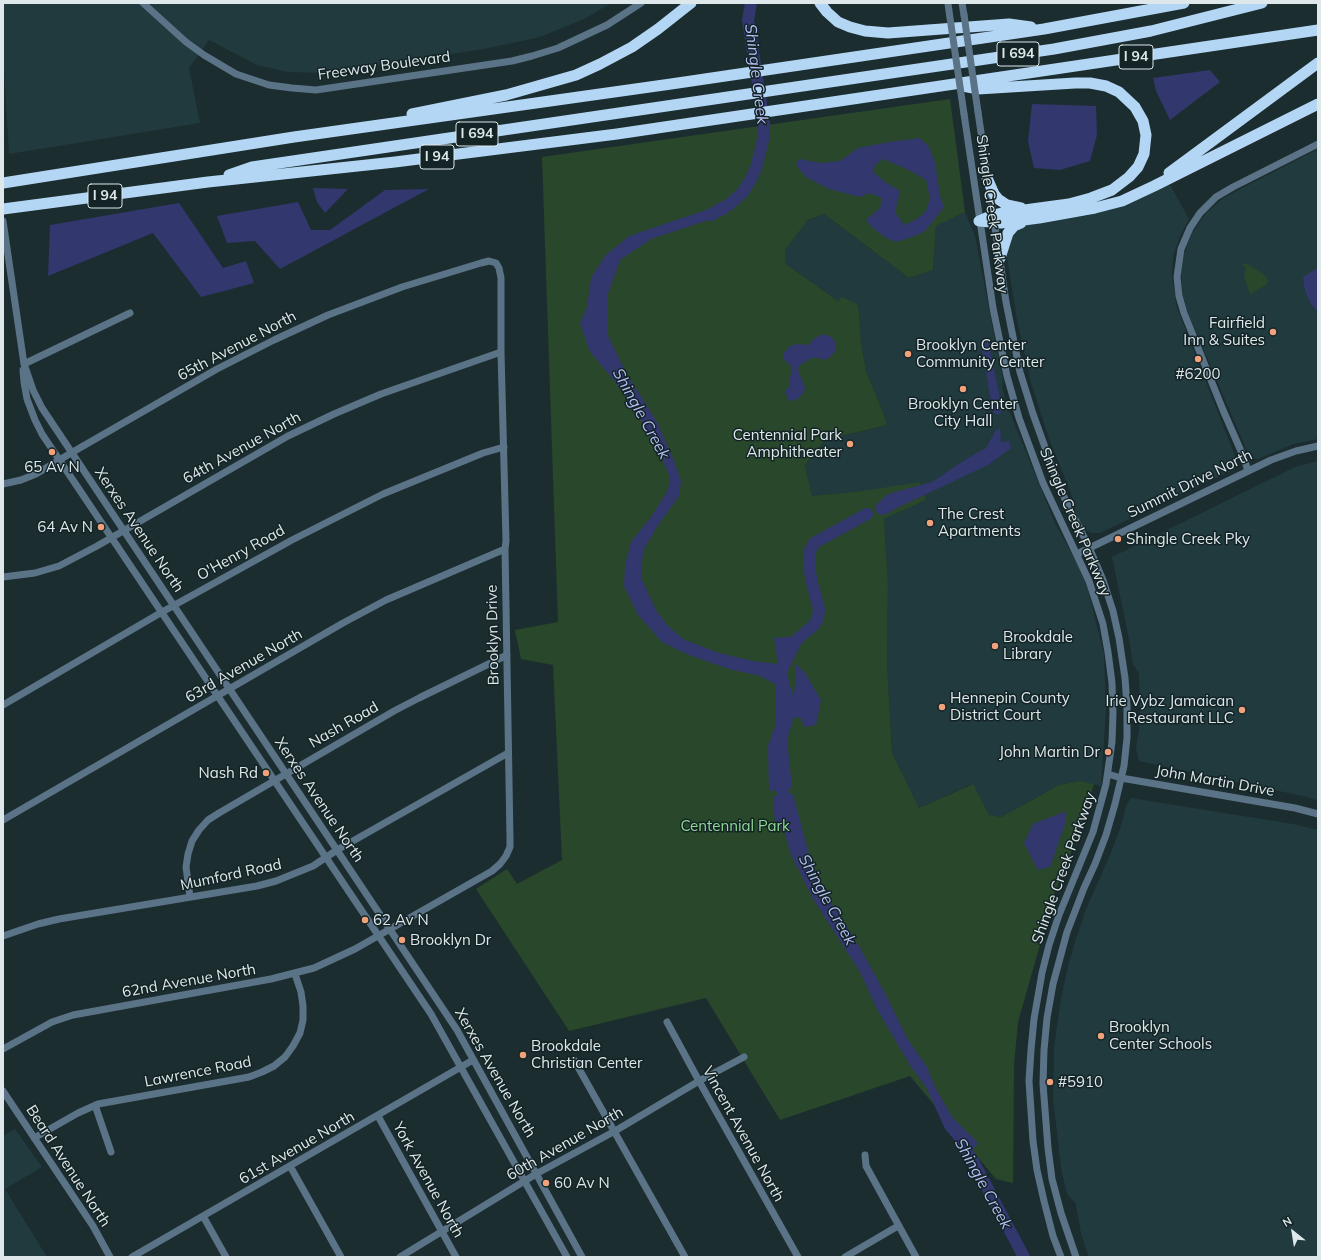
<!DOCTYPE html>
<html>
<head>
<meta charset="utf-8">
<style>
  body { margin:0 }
  #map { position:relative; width:1321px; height:1260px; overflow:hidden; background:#1c2d30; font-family:Mulish,sans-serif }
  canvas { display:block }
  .frame { position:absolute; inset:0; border:4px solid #dee8ea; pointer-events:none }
  .north { position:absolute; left:1273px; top:1212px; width:40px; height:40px; -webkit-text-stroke:3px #132326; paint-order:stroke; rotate:330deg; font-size:11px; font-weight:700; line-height:16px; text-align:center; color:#dee8ea }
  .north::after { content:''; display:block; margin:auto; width:14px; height:18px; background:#dee8ea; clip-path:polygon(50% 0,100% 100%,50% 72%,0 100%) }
</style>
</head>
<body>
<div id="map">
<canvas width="1321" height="1260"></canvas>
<div class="frame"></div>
<div class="north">N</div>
</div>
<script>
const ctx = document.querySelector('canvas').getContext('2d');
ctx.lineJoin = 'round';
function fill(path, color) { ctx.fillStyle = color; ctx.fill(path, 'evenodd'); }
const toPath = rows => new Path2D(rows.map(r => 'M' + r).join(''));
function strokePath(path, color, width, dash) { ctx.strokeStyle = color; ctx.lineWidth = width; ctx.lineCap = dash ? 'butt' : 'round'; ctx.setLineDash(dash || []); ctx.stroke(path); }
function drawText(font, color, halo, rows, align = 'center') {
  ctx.font = font + ' Mulish,sans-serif'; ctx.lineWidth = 3; ctx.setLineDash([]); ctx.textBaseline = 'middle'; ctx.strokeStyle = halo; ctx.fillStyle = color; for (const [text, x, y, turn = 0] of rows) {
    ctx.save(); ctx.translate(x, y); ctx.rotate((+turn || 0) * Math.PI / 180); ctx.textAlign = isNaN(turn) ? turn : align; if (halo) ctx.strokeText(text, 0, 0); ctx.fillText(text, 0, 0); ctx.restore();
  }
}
fill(toPath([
  [3,3,611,3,584,19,540,37,484,49,325,73,288,72,257,65,209,40,189,68,200,123,9,154,3,55],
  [1318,149,1318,439,1293,444,1258,459,1254,459,1249,456,1190,318,1183,297,1181,274,1184,254,1192,233,1206,213,1225,197],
  [1169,183,1189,219,1181,234,1173,256,1172,278,1177,308,1237,461,1237,466,1235,469,1100,533,1091,533,1085,530,1081,525,1075,511,1071,493,1049,439,1031,383,1017,320,1005,245,1012,231,1032,222,1086,216,1120,207],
  [965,212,975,236,1003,381,1002,388,1010,413,1055,523,1085,578,1104,654,1106,709,1101,786,1079,781,1059,785,1001,817,989,815,972,784,919,808,892,753,887,663,888,584,884,519,926,500,862,491,812,496,805,465,825,440,887,425,883,412,866,371,861,342,859,314,840,300,838,301,786,264,785,250,808,220,824,214,909,278,933,270,936,226],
  [1318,461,1318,801,1307,797,1139,761,1136,748,1140,723,1139,673,1133,665,1129,639,1112,557,1295,467],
  [1131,798,1293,824,1318,830,1318,1257,1089,1257,1081,1234,1076,1204,1067,1194,1061,1168,1053,1097,1054,1048,1061,998,1068,966,1076,939,1086,909,1110,855,1121,826,1126,806],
  [15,1129,42,1167,5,1189,47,1257,3,1257,3,1136]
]), '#203a3e');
fill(toPath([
  [950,99,965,212,936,226,933,270,909,278,824,214,808,220,785,250,786,264,838,301,842,297,857,304,859,313,861,342,866,371,883,412,887,425,825,440,805,465,812,496,862,491,920,482,926,500,884,519,888,584,887,663,892,753,919,808,973,784,989,815,1001,817,1059,785,1079,781,1094,784,1080,830,1055,892,1018,1022,1014,1065,1013,1183,996,1179,910,1076,780,1120,706,998,569,1031,476,889,507,869,517,884,562,860,553,665,521,659,515,630,558,622,542,157],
  [1245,263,1265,275,1267,278,1268,282,1266,285,1250,294,1244,277,1246,268,1242,265]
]), '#29472a');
fill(toPath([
  [1210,70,1220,82,1170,120,1156,91,1153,78],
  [1032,104,1096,106,1097,135,1090,161,1060,170,1034,168,1028,141],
  [920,138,929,147,935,163,940,196,944,207,925,231,915,236,896,242,886,238,873,228,866,220,880,208,882,198,869,193,860,197,829,189,806,177,796,165,799,159,821,163,840,161,858,148,889,142],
  [883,159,909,170,926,180,930,198,926,211,917,219,904,225,895,212,900,191,885,182,873,172,875,165],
  [313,188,348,189,325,213,317,202],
  [429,189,280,269,255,241,227,243,217,216,298,202,311,230,330,230,385,190],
  [721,202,727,214,651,239,620,260,608,294,608,336,625,371,657,422,674,461,681,481,679,496,658,525,643,551,641,578,656,610,668,626,683,639,719,653,753,661,778,664,774,638,805,636,787,673,793,696,796,682,796,664,805,673,821,700,816,725,804,727,801,718,794,717,787,739,792,788,769,791,768,746,775,726,776,708,775,684,760,676,729,669,689,655,662,642,638,615,624,586,625,566,631,542,651,517,668,490,670,478,656,443,645,428,632,403,589,350,580,323,587,307,591,278,605,256,629,236,706,210],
  [179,203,223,268,246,261,254,283,201,297,153,233,48,276,50,225],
  [1318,268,1318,312,1311,304,1305,291,1303,277],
  [824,334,831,337,834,340,836,344,836,350,831,356,825,360,818,358,811,358,800,365,798,368,799,373,805,387,804,392,798,399,789,401,785,391,790,386,789,378,792,373,791,366,783,359,784,353,790,346,798,344,808,345,815,338],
  [985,337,988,341,1001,403,1001,412,998,415,993,412,981,345],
  [1000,429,1001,442,1009,441,1011,448,988,465,897,508,886,514,880,515,875,510,875,506,888,494,932,482,968,458,986,448,996,430],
  [793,794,812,866,825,893,860,948,886,995,908,1040,927,1067,935,1087,952,1117,978,1143,968,1156,945,1129,926,1087,911,1067,877,1009,860,972,813,899,791,855,784,830,775,825,773,796],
  [1066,811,1066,821,1050,867,1038,870,1024,843,1033,824]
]), '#32376e');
strokePath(toPath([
  [711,215,730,204,743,192,751,179,756,168,764,136,764,123,748,20,751,3],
  [789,646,814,625,818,618,819,609,812,583,809,566,810,551,814,543,867,514],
  [779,774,781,786,788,810],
  [961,1143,973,1161,1024,1257]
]), '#32376e', 12);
strokePath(toPath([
  [143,3,186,42,204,55,236,74,269,85,292,88,316,90,512,61,532,56,558,48,607,25,641,3],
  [962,3,964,15],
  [978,112,1006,302,1020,372,1033,414,1051,464,1063,495,1089,547,1103,580,1113,611,1119,638,1125,678,1127,706,1127,738,1124,766,1115,804,1106,835,1095,864,1084,888,1067,932,1053,984,1047,1018,1044,1050,1043,1084,1048,1148,1052,1179,1061,1213,1076,1257],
  [964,114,993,308,1007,376,1019,418,1043,483,1089,581,1103,624,1108,652,1112,683,1113,713,1112,742,1106,784,1093,832,1059,915,1049,945,1042,973,1034,1019,1031,1050,1029,1081,1033,1141,1037,1170,1044,1201,1053,1236,1061,1257],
  [3,221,24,364,33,390,42,408,457,1030,582,1257],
  [24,364,130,313],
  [23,370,24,382,27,399,35,420,42,434,431,1014,567,1257],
  [1248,471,1244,458,1223,410,1184,313,1179,296,1177,277,1181,249,1190,228,1200,213,1216,197,1233,187,1318,144],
  [3,484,21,480,36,474,71,453,217,369,274,340,328,315,402,287,481,263,489,261,496,263,499,268,501,278,501,352,506,541,505,549,510,838,510,847,506,856,500,864,492,871,355,949,314,968,271,979,73,1015,52,1022,3,1049],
  [1077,554,1271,460,1296,451,1318,446],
  [3,577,35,573,59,566,97,546,288,436,334,414,381,394,501,352],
  [3,705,162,612,292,540,383,494,483,453,504,447],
  [1108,774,1121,778,1295,808,1318,814],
  [3,820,343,623,386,600,505,549],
  [190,897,186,867,188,854,192,841,199,830,208,820,219,813,394,711,419,698,507,655],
  [3,936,38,924,59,919,257,886,276,881,313,866,337,850,508,753],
  [667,1022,699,1081,798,1257],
  [574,1060,685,1257],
  [3,1091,93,1226,110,1257],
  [95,1105,111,1152],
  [378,1116,456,1257],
  [34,1138,78,1113,98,1104,249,1077,262,1072,274,1066,285,1057,293,1046,300,1033,303,1020,303,1006,301,992,295,974],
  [865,1155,866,1166,916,1257],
  [290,1166,341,1257],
  [203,1216,226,1257],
  [132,1257,473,1060],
  [400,1257,536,1174,615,1131,699,1081,744,1057],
  [845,1257,898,1226]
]), '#5b7387', 7);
strokePath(toPath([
  [820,3,827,12,838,22,850,27,865,31,888,33,1009,24,1031,27],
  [963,86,978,89,1075,83,1090,83,1106,86,1119,92,1135,107,1143,121,1146,135,1144,154,1138,167,1129,177,1112,190,1091,198,1069,204,1002,213,993,215,979,221],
  [412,114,506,95,576,75,600,64,632,47,658,29,691,3],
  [1169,173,1318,63],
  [229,175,252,167,1054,49,1151,31,1262,3],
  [987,178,994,194,998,199,1007,205,1021,208],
  [3,183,294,137,671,84,1044,29,1184,3],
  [3,209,208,182,395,162,617,134,1318,30],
  [980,221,1001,223,1039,218,1095,208,1122,201,1154,186,1318,104],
  [1000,258,1008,233,1014,226,1021,223]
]), '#b3d6f4', 11);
strokePath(toPath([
  [948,4,964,114],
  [964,15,978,112]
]), '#5b7387', 7);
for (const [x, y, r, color] of [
  [1273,332,4,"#f1a27b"],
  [908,354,4,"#f1a27b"],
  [1198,359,4,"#f1a27b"],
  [963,389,4,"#f1a27b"],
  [850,444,4,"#f1a27b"],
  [52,452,4,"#f1a27b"],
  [930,523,4,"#f1a27b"],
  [101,527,4,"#f1a27b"],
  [1118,539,4,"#f1a27b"],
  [995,646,4,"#f1a27b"],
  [942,707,4,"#f1a27b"],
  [1242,710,4,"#f1a27b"],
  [1108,752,4,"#f1a27b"],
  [266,773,4,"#f1a27b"],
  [365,920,4,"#f1a27b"],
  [402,940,4,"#f1a27b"],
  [1101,1036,4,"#f1a27b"],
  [523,1055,4,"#f1a27b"],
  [1050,1082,4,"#f1a27b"],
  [546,1183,4,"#f1a27b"]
]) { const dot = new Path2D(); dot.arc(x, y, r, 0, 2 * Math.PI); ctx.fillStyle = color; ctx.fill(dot); strokePath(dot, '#132326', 1.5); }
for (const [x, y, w] of [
  [1018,54,42],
  [1136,57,34],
  [477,134,42],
  [437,157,34],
  [105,196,34]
]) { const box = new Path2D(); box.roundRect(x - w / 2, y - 12, w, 24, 3); ctx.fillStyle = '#132326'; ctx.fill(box); strokePath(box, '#dee8ea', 1); }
drawText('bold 14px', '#dee8ea', null, [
  ["I 694",1018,54],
  ["I 94",1136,57],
  ["I 694",477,134],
  ["I 94",437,157],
  ["I 94",105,196]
]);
drawText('15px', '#dee8ea', '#132326', [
  ["Freeway Boulevard",384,66,-8],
  ["Shingle Creek Parkway",992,214,82],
  ["65th Avenue North",237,346,-28],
  ["64th Avenue North",242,448,-29],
  ["Summit Drive North",1190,484,-26],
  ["Shingle Creek Parkway",1075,522,67],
  ["Xerxes Avenue North",139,530,56],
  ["O'Henry Road",241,553,-29],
  ["Brooklyn Drive",493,635,-91],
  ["63rd Avenue North",244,666,-30],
  ["Nash Road",344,725,-30],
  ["John Martin Drive",1215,781,10],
  ["Xerxes Avenue North",319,800,56],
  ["Shingle Creek Parkway",1064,868,-70],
  ["Mumford Road",231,875,-12],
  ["62nd Avenue North",189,981,-10],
  ["Lawrence Road",198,1072,-11],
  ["Xerxes Avenue North",495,1073,60],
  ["Vincent Avenue North",743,1134,61],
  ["60th Avenue North",565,1144,-30],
  ["61st Avenue North",297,1148,-30],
  ["Beard Avenue North",68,1166,57],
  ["York Avenue North",428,1180,61]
]);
drawText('15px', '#dee8ea', '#132326', [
  ["Fairfield",1265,323,"right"],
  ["Inn & Suites",1265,340,"right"],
  ["Brooklyn Center",916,345],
  ["Community Center",916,362],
  ["#6200",1198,374,"center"],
  ["Brooklyn Center",963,404,"center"],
  ["City Hall",963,421,"center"],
  ["Centennial Park",842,435,"right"],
  ["Amphitheater",842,452,"right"],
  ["65 Av N",52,467,"center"],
  ["The Crest",938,514],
  ["Apartments",938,531],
  ["64 Av N",93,527,"right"],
  ["Shingle Creek Pky",1126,539],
  ["Brookdale",1003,637],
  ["Library",1003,654],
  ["Hennepin County",950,698],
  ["District Court",950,715],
  ["Irie Vybz Jamaican",1234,701,"right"],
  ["Restaurant LLC",1234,718,"right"],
  ["John Martin Dr",1100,752,"right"],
  ["Nash Rd",258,773,"right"],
  ["62 Av N",373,920],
  ["Brooklyn Dr",410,940],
  ["Brooklyn",1109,1027],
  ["Center Schools",1109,1044],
  ["Brookdale",531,1046],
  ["Christian Center",531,1063],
  ["#5910",1058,1082],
  ["60 Av N",554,1183]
], 'left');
drawText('15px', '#8fd992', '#132326', [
  ["Centennial Park",735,826]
]);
drawText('italic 16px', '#b4bef2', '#132326', [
  ["Shingle Creek",756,74,83],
  ["Shingle Creek",641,414,61],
  ["Shingle Creek",827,900,61],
  ["Shingle Creek",983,1184,61]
]);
</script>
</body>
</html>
